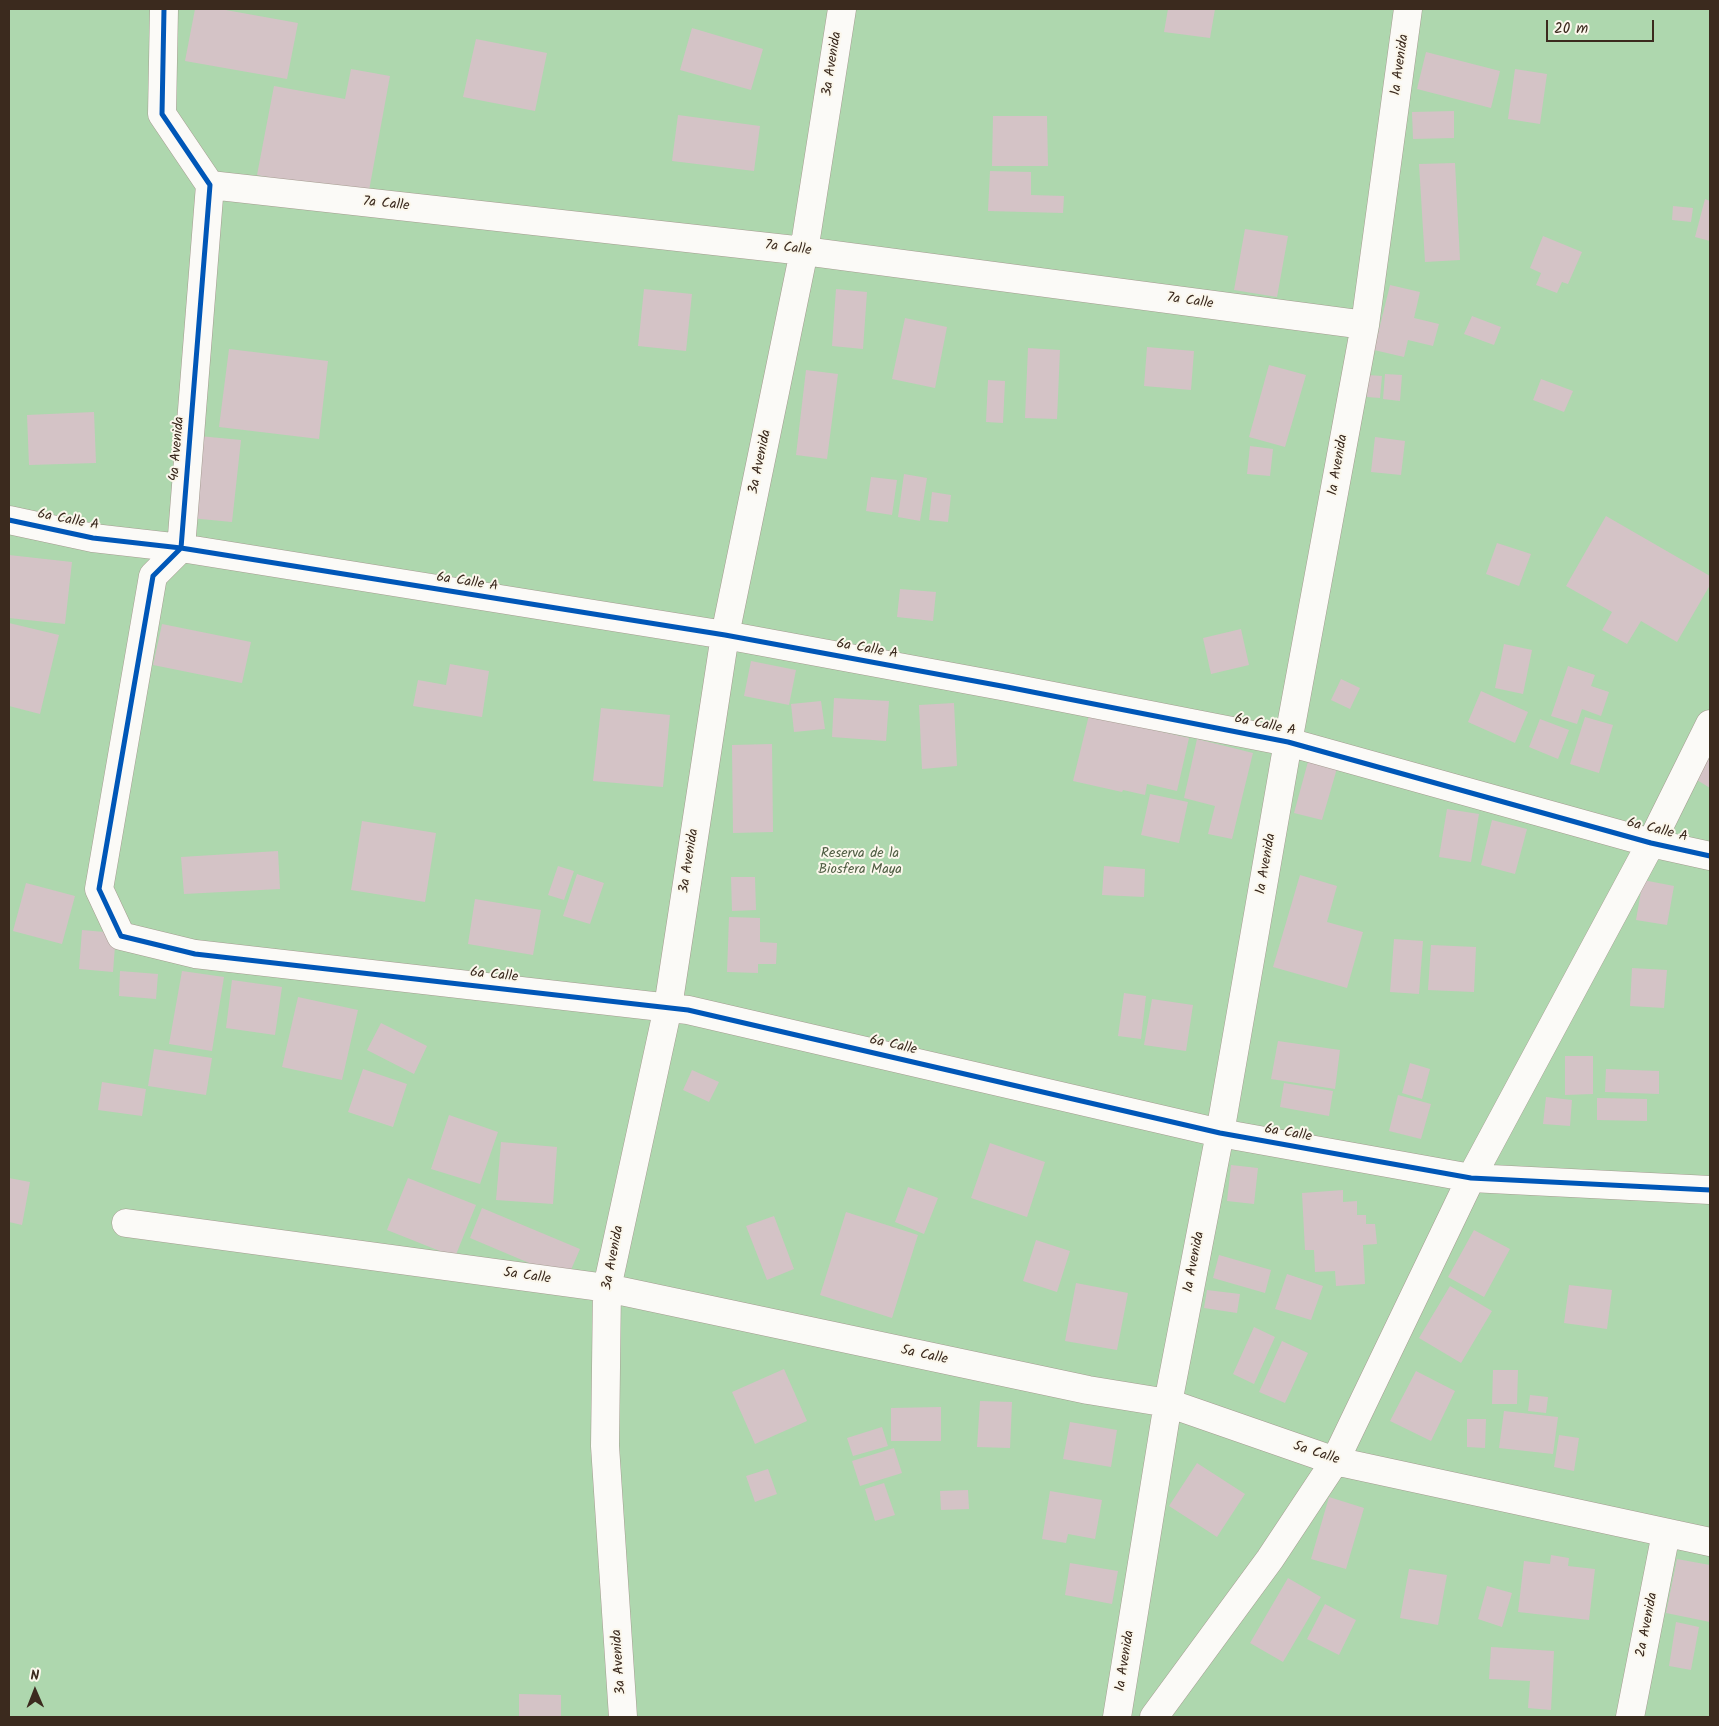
<!DOCTYPE html>
<html>
<head>
<meta charset="utf-8">
<style>
  body { margin:0 }
  #map { position:relative; width:1719px; height:1726px; overflow:hidden; background:#e7dbca; font-family:Kalam,sans-serif }
  canvas { display:block }
  .frame { position:absolute; inset:0; border:10px solid #3b2a1e; pointer-events:none }
  .north { position:absolute; left:10px; top:1666px; width:50px; height:50px; -webkit-text-stroke:4px #fbf7ec; paint-order:stroke; rotate:359deg; font-size:14px; font-weight:700; line-height:20px; text-align:center; color:#3b2a1e }
  .north::after { content:''; display:block; margin:auto; width:18px; height:22px; background:#3b2a1e; clip-path:polygon(50% 0,100% 100%,50% 72%,0 100%) }
  .scale { position:absolute; left:1546px; top:20px; width:108px; height:22px; box-sizing:border-box; border:2px solid #3b2a1e; border-top:0; padding-left:6px; font-size:15px; line-height:18px; white-space:nowrap; color:#3b2a1e; -webkit-text-stroke:4px #fbf7ec; paint-order:stroke }
</style>
</head>
<body>
<div id="map">
<canvas width="1719" height="1726"></canvas>
<div class="frame"></div>
<div class="north">N</div>
<div class="scale">20 m</div>
</div>
<script>
const ctx = document.querySelector('canvas').getContext('2d');
ctx.lineJoin = 'round';
function fill(path, color) { ctx.fillStyle = color; ctx.fill(path, 'evenodd'); }
const toPath = rows => new Path2D(rows.map(r => 'M' + r).join(''));
function strokePath(path, color, width, dash) { ctx.strokeStyle = color; ctx.lineWidth = width; ctx.lineCap = dash ? 'butt' : 'round'; ctx.setLineDash(dash || []); ctx.stroke(path); }
function drawText(font, color, halo, rows, align = 'center') {
  ctx.font = font + ' Kalam,sans-serif'; ctx.lineWidth = 4; ctx.setLineDash([]); ctx.textBaseline = 'middle'; ctx.strokeStyle = halo; ctx.fillStyle = color; for (const [text, x, y, turn = 0] of rows) {
    ctx.save(); ctx.translate(x, y); ctx.rotate((+turn || 0) * Math.PI / 180); ctx.textAlign = isNaN(turn) ? turn : align; if (halo) ctx.strokeText(text, 0, 0); ctx.fillText(text, 0, 0); ctx.restore();
  }
}
fill(toPath([
  [9,9,1710,9,1710,1717,9,1717]
]), '#aed7ae');
fill(toPath([
  [195,9,220,9,298,23,287,79,185,61],
  [1168,9,1215,9,1210,38,1164,32],
  [692,28,763,49,751,90,680,70],
  [476,39,547,53,535,111,463,97],
  [1426,52,1500,71,1491,108,1417,89],
  [351,69,390,76,368,196,257,175,274,86,345,99],
  [1515,69,1547,74,1540,124,1508,119],
  [1454,111,1454,138,1413,139,1412,112],
  [678,115,760,126,754,171,672,161],
  [993,116,1047,116,1048,166,992,166],
  [1455,163,1460,260,1425,262,1419,164],
  [990,171,1031,172,1031,195,1064,196,1063,213,988,211],
  [1705,199,1710,201,1710,241,1695,237],
  [1673,206,1693,208,1691,222,1672,220],
  [1245,229,1288,236,1277,297,1234,290],
  [1543,236,1582,252,1568,284,1562,282,1557,293,1536,285,1541,273,1530,268],
  [1390,285,1420,292,1414,318,1439,324,1433,346,1408,340,1404,357,1374,350],
  [644,289,692,294,686,351,638,346],
  [836,289,867,292,863,349,832,346],
  [1472,316,1501,327,1494,345,1464,334],
  [905,318,947,327,935,388,892,379],
  [1147,347,1194,351,1191,390,1144,386],
  [1028,348,1060,350,1057,419,1025,418],
  [229,349,328,361,319,439,219,427],
  [1269,365,1306,375,1285,447,1249,437],
  [806,370,838,374,827,459,796,455],
  [1385,374,1402,375,1400,401,1383,399],
  [1368,375,1382,376,1380,398,1367,397],
  [1541,379,1573,391,1564,412,1533,400],
  [988,380,1005,381,1003,423,986,422],
  [94,412,96,463,29,465,27,415],
  [199,436,241,440,232,522,190,518],
  [1375,437,1405,441,1401,475,1371,472],
  [1250,446,1273,449,1270,476,1247,474],
  [904,474,927,478,920,521,898,517],
  [871,477,897,480,892,515,866,511],
  [932,492,951,495,948,522,929,520],
  [1606,516,1710,576,1710,585,1677,642,1641,621,1627,644,1602,630,1612,612,1566,586],
  [1497,543,1531,554,1519,586,1486,574],
  [9,555,72,562,65,624,9,618],
  [900,589,936,592,933,621,897,617],
  [9,623,59,635,40,714,9,706],
  [162,624,251,642,242,683,153,665],
  [1241,629,1249,665,1211,674,1203,638],
  [1504,644,1532,650,1523,694,1495,688],
  [751,661,796,670,789,705,744,696],
  [450,664,489,671,482,717,413,706,418,680,446,685],
  [1568,666,1595,675,1591,686,1609,692,1601,716,1582,709,1577,724,1551,716],
  [1341,679,1360,688,1350,709,1331,700],
  [1481,691,1528,712,1515,743,1468,722],
  [834,698,889,701,886,741,832,737],
  [821,701,825,729,794,732,791,704],
  [954,703,957,766,922,769,919,705],
  [601,708,670,715,663,787,593,781],
  [1089,715,1189,738,1177,791,1147,784,1145,795,1123,790,1122,792,1073,781],
  [1585,717,1613,725,1599,773,1570,764],
  [1540,719,1569,730,1558,759,1529,747],
  [1197,739,1253,753,1232,839,1208,834,1215,806,1184,798],
  [772,744,773,832,733,833,732,745],
  [1710,748,1710,788,1692,777],
  [1309,758,1338,765,1322,820,1294,813],
  [1150,794,1188,802,1179,843,1141,835],
  [1447,809,1479,814,1471,862,1439,857],
  [1492,820,1527,829,1515,874,1481,865],
  [362,821,436,833,425,902,351,890],
  [278,851,280,889,184,894,181,857],
  [558,866,574,871,564,900,548,895],
  [1104,866,1145,869,1144,897,1102,895],
  [577,874,604,883,590,924,563,916],
  [1300,875,1337,886,1327,922,1363,932,1347,988,1273,967],
  [731,877,755,877,756,910,732,911],
  [1643,880,1674,886,1667,925,1636,920],
  [26,883,75,896,62,944,13,931],
  [475,899,541,910,533,955,468,944],
  [729,917,760,918,760,942,777,943,776,964,758,964,758,973,727,972],
  [82,930,116,933,113,972,79,969],
  [1394,939,1423,941,1419,994,1390,992],
  [1431,945,1476,947,1474,992,1428,990],
  [1632,968,1667,970,1664,1008,1630,1006],
  [120,971,158,974,156,999,119,996],
  [182,971,224,977,212,1051,169,1044],
  [232,980,282,987,275,1035,226,1028],
  [1124,993,1146,996,1141,1039,1118,1036],
  [298,997,358,1010,342,1080,282,1067],
  [1152,999,1193,1005,1186,1051,1144,1045],
  [381,1023,427,1046,414,1074,367,1050],
  [1278,1041,1340,1050,1335,1089,1271,1079],
  [154,1049,212,1058,206,1095,148,1086],
  [1565,1056,1593,1056,1593,1094,1565,1095],
  [1410,1063,1430,1069,1422,1099,1402,1093],
  [363,1069,407,1084,393,1127,348,1112],
  [1606,1069,1659,1071,1659,1094,1605,1092],
  [692,1070,719,1082,709,1102,683,1090],
  [102,1082,146,1089,142,1116,98,1110],
  [1284,1083,1333,1091,1329,1116,1280,1107],
  [1398,1095,1431,1104,1421,1139,1389,1131],
  [1546,1097,1572,1100,1570,1126,1543,1124],
  [1597,1098,1647,1099,1647,1121,1597,1120],
  [449,1115,498,1132,480,1184,431,1169],
  [501,1142,557,1147,553,1204,496,1200],
  [990,1143,1045,1162,1027,1217,971,1198],
  [1231,1165,1258,1168,1254,1204,1227,1201],
  [9,1178,30,1182,22,1225,9,1222],
  [408,1178,476,1205,455,1257,387,1230],
  [908,1187,938,1198,924,1234,895,1222],
  [1343,1190,1343,1202,1357,1201,1357,1215,1366,1215,1366,1224,1375,1224,1377,1244,1363,1245,1365,1284,1336,1286,1335,1271,1315,1272,1314,1250,1305,1250,1302,1193],
  [482,1208,580,1249,567,1279,470,1238],
  [846,1212,918,1235,892,1318,820,1295],
  [774,1216,794,1269,767,1280,746,1226],
  [1474,1230,1510,1249,1484,1297,1448,1277],
  [1036,1240,1070,1251,1057,1292,1023,1281],
  [1219,1255,1271,1270,1265,1293,1213,1278],
  [1287,1274,1323,1286,1311,1320,1275,1309],
  [1076,1283,1128,1293,1117,1350,1065,1341],
  [1569,1285,1612,1290,1607,1329,1564,1323],
  [1450,1286,1492,1311,1461,1363,1419,1338],
  [1207,1290,1240,1294,1237,1313,1204,1308],
  [1254,1327,1275,1337,1254,1384,1233,1374],
  [1282,1341,1308,1353,1285,1403,1259,1392],
  [784,1369,807,1421,755,1444,732,1392],
  [1493,1370,1518,1370,1517,1404,1492,1404],
  [1416,1371,1455,1391,1431,1441,1390,1421],
  [1530,1395,1548,1397,1546,1413,1528,1411],
  [980,1401,1012,1402,1010,1448,977,1447],
  [941,1407,941,1441,891,1441,891,1408],
  [1504,1411,1558,1417,1553,1454,1499,1448],
  [1467,1419,1486,1419,1485,1448,1467,1447],
  [1070,1422,1117,1430,1111,1467,1063,1459],
  [882,1427,888,1446,853,1456,847,1438],
  [1559,1435,1579,1438,1574,1471,1554,1467],
  [894,1448,902,1473,860,1486,852,1461],
  [1197,1463,1245,1494,1217,1537,1169,1506],
  [768,1469,777,1494,755,1502,746,1476],
  [884,1483,895,1515,875,1521,865,1489],
  [968,1490,969,1509,941,1510,940,1491],
  [1050,1491,1102,1500,1095,1539,1068,1534,1066,1543,1042,1539],
  [1329,1497,1364,1508,1346,1569,1311,1559],
  [1551,1555,1569,1558,1568,1566,1595,1569,1589,1620,1518,1612,1524,1561,1550,1564],
  [1677,1559,1710,1565,1710,1622,1666,1613],
  [1070,1563,1118,1571,1112,1604,1065,1595],
  [1409,1569,1447,1575,1438,1625,1400,1618],
  [1288,1578,1321,1597,1283,1662,1250,1643],
  [1487,1586,1512,1593,1502,1627,1478,1619],
  [1325,1604,1356,1620,1339,1655,1307,1639],
  [1676,1622,1699,1627,1691,1670,1669,1666],
  [1491,1647,1554,1651,1551,1710,1528,1708,1530,1681,1489,1679],
  [519,1694,561,1695,561,1717,519,1717]
]), '#d4c3c6');
const minor = toPath([
  [164,9,162,114,210,185,181,548,153,576,99,889,121,936,195,954,688,1010,1220,1133,1471,1178,1710,1190],
  [210,185,804,251,1365,325],
  [9,520,93,538,181,548,725,635,1007,687,1288,742,1651,843,1710,856],
  [126,1223,607,1288,1088,1390,1168,1403,1335,1461,1710,1542],
  [623,1717,605,1446,607,1288,668,1007,725,635,804,251,842,9],
  [1117,1717,1168,1403,1220,1133,1288,742,1365,325,1408,9],
  [1154,1717,1270,1559,1335,1461,1471,1178,1651,843,1710,724],
  [1630,1717,1666,1533]
]);
strokePath(minor, '#a59c91', 29);
strokePath(minor, '#fbfaf7', 28);
strokePath(toPath([
  [164,9,162,114,210,185,181,548,153,576,99,889,121,936,195,954,688,1010,1220,1133,1471,1178,1710,1190],
  [9,520,93,538,181,548,725,635,1007,687,1288,742,1651,843,1710,856]
]), '#0057b8', 5);
drawText('14px', '#3b2a1e', '#fbf7ec', [
  ["3a Avenida",833,64,-81],
  ["1a Avenida",1401,65,-82],
  ["7a Calle",386,205,6],
  ["7a Calle",788,249,7],
  ["7a Calle",1190,302,8],
  ["4a Avenida",178,449,-85],
  ["3a Avenida",761,462,-78],
  ["1a Avenida",1339,465,-80],
  ["6a Calle A",68,521,11],
  ["6a Calle A",467,583,9],
  ["6a Calle A",867,650,10],
  ["6a Calle A",1265,726,12],
  ["6a Calle A",1657,831,14],
  ["3a Avenida",690,861,-81],
  ["1a Avenida",1267,864,-80],
  ["6a Calle",494,976,6],
  ["6a Calle",893,1046,13],
  ["6a Calle",1288,1134,10],
  ["3a Avenida",614,1258,-79],
  ["1a Avenida",1195,1262,-79],
  ["5a Calle",527,1277,8],
  ["5a Calle",924,1356,12],
  ["5a Calle",1316,1454,18],
  ["2a Avenida",1648,1625,-79],
  ["1a Avenida",1126,1661,-81],
  ["3a Avenida",620,1662,-94]
]);
drawText('14px', '#4f5d43', '#fbf7ec', [
  ["Reserva de la",860,855],
  ["Biosfera Maya",860,871]
]);
</script>
</body>
</html>
